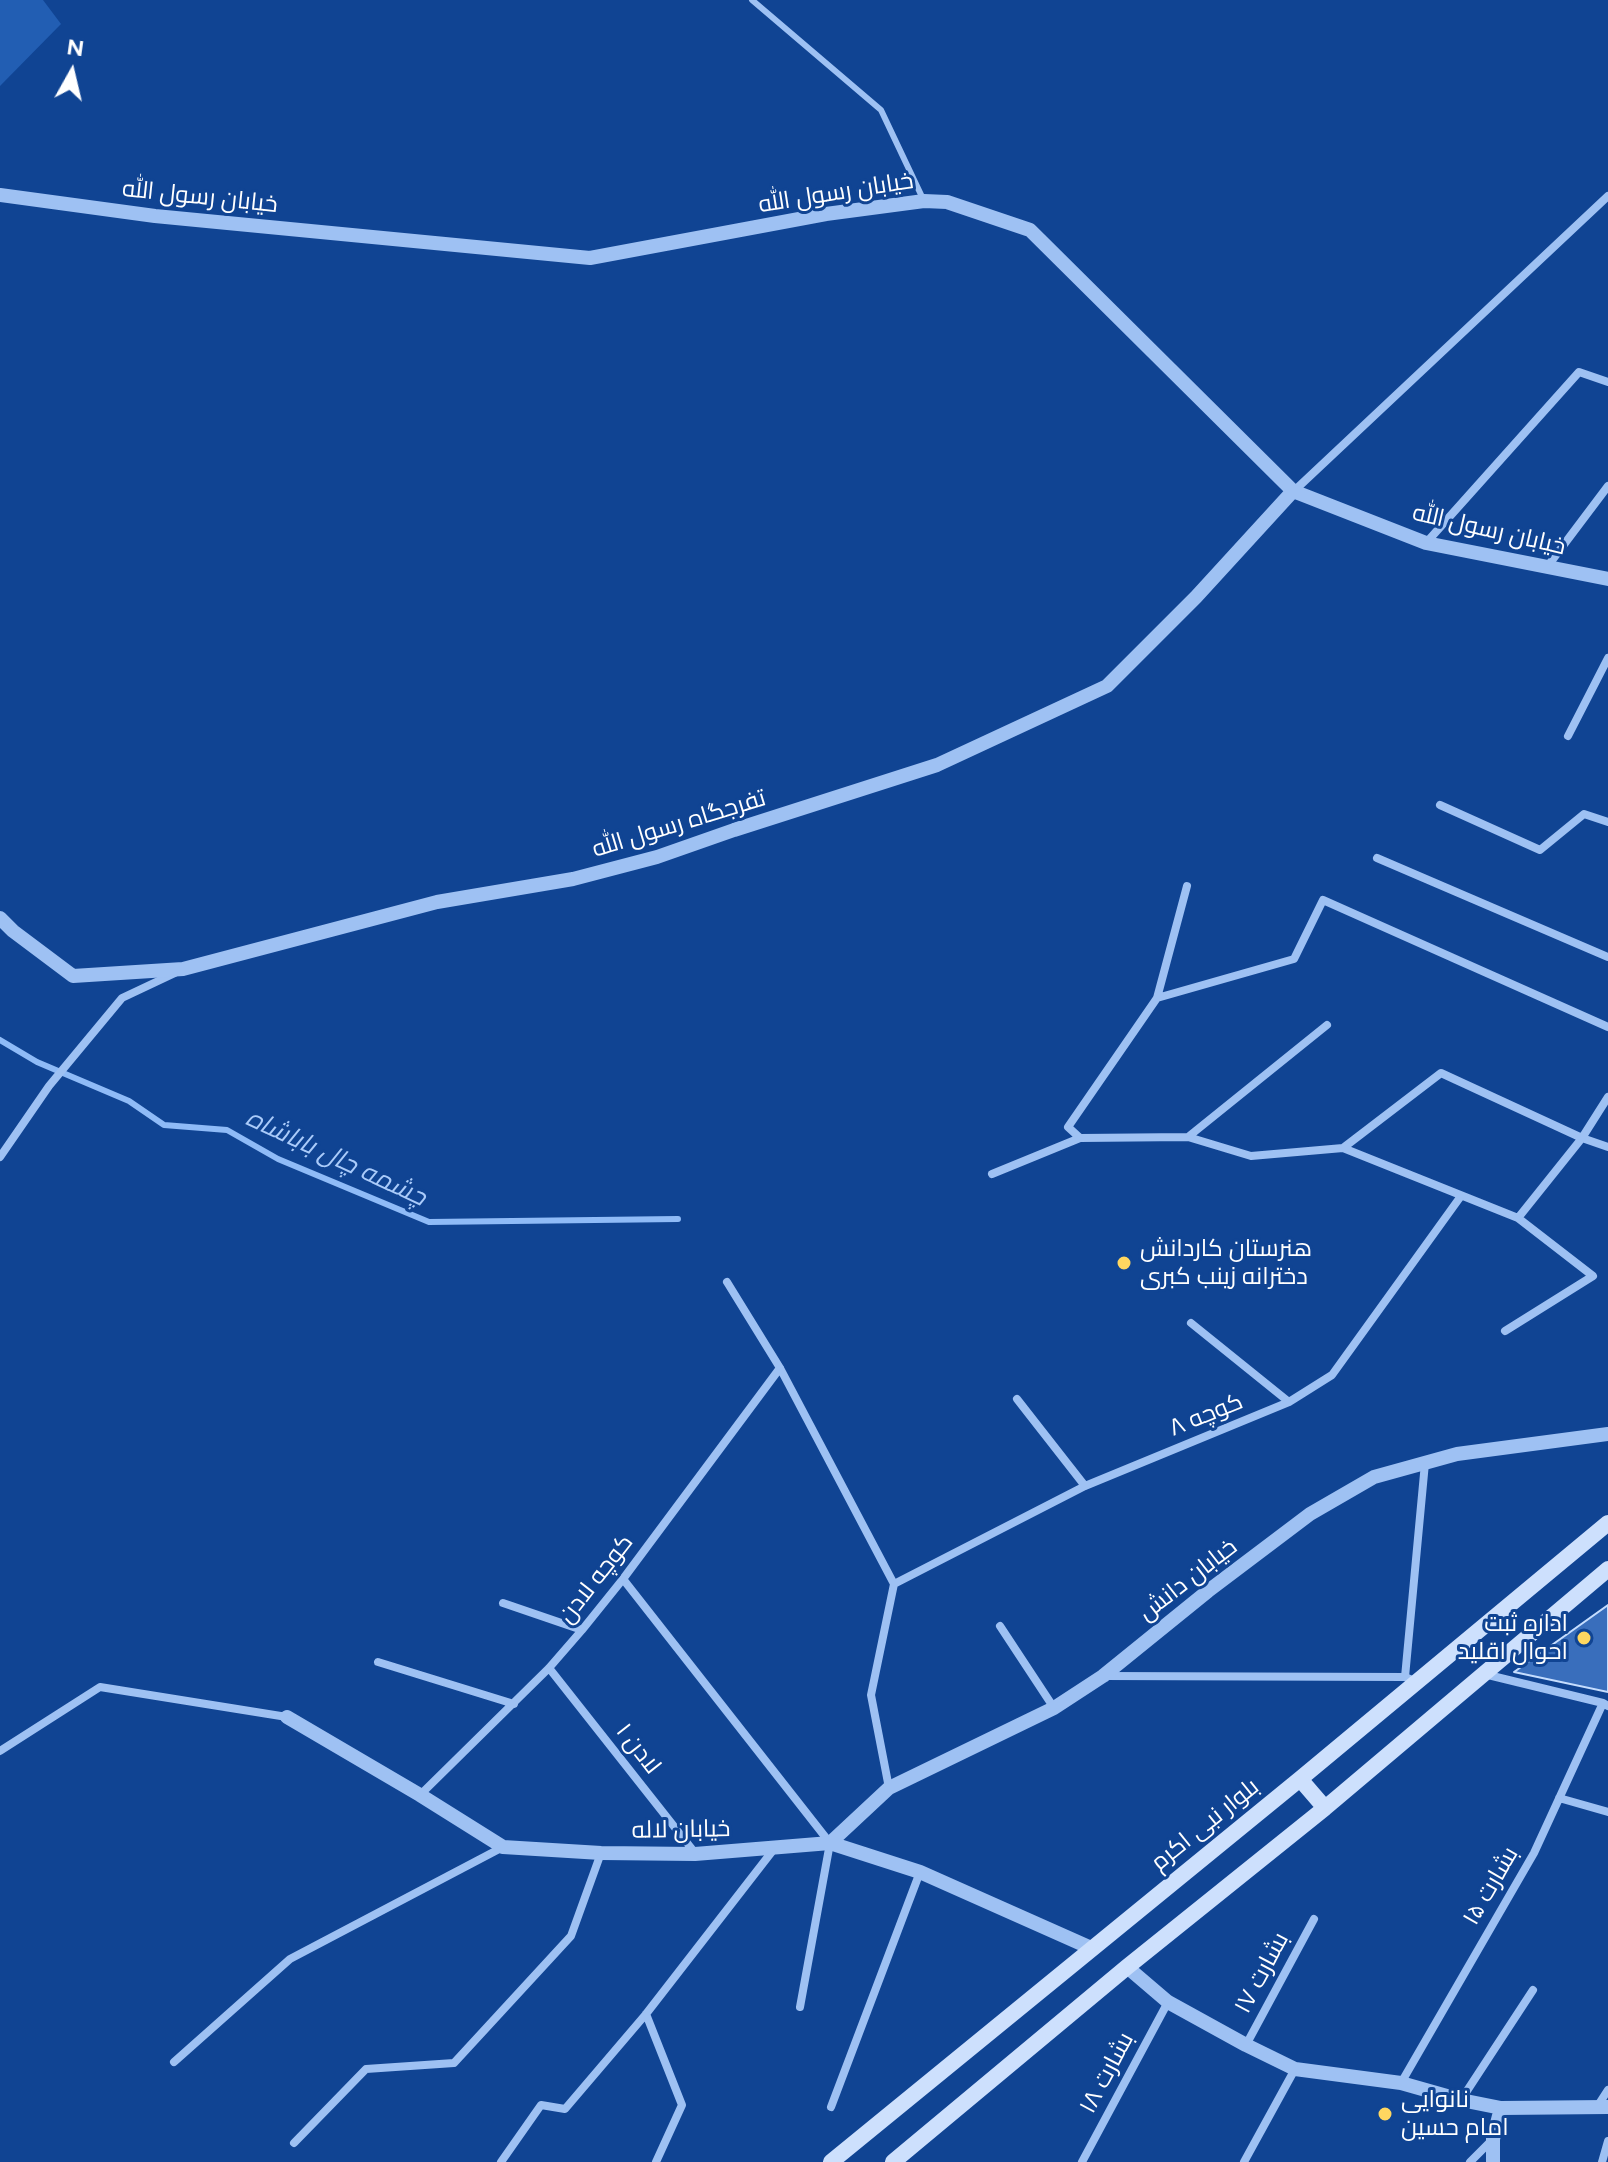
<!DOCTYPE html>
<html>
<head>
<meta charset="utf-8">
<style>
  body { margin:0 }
  #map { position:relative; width:1608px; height:2162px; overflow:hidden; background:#104493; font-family:Figtree,sans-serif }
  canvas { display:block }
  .north { position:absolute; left:32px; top:32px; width:80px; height:80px; -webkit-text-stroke:6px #104493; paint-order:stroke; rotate:8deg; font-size:22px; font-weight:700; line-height:32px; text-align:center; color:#fff }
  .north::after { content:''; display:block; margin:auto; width:28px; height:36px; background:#fff; clip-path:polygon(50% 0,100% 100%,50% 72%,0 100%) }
</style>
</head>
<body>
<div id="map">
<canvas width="1608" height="2162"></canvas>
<div class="north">N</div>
</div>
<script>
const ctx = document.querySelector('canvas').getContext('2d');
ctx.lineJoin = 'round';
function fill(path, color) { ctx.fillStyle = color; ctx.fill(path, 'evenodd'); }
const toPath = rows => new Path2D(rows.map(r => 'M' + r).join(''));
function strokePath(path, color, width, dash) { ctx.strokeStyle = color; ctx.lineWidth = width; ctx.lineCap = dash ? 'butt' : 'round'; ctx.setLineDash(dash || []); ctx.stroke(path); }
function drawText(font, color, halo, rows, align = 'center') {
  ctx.font = font + ' Figtree,Cairo,sans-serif'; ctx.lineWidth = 6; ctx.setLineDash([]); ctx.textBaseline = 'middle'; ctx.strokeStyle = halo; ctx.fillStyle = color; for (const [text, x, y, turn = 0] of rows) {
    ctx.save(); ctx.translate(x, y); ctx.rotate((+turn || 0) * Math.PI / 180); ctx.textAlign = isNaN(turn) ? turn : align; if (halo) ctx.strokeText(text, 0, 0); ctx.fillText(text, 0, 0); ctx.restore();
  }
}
fill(toPath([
  [0,0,43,0,61,24,0,86]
]), '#225eb3');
strokePath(toPath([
  [0,1040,37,1062,129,1101,164,1125,227,1130,278,1159,429,1222,678,1219]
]), '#8fbbf7', 6);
const building = toPath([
  [1608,1605,1608,1692,1514,1672,1608,1605]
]);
fill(building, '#396ebc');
strokePath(building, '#c5ddfe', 2);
strokePath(toPath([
  [752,0,881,110,924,201]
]), '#9ec1f3', 6);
strokePath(toPath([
  [1294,491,1608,196],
  [1426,543,1579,372,1608,382],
  [1547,567,1608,486],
  [1568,736,1608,658],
  [1440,805,1540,850,1584,814,1608,822],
  [1377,858,1608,957],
  [1187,886,1157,998,1068,1127,1080,1138,1188,1137,1251,1156,1343,1148,1518,1218,1582,1138,1608,1097],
  [1157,998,1294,959,1323,900,1608,1027],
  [1188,1137,1327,1025],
  [1343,1148,1441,1073,1582,1138,1608,1147],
  [0,1157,49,1086,122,998,175,973],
  [992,1174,1080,1138],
  [727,1282,780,1368,894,1584,871,1695,889,1788],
  [1191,1323,1289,1402],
  [1505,1331,1593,1276,1518,1218],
  [1017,1399,1085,1486],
  [623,1579,830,1843,800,2007],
  [894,1584,1085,1486,1289,1402,1332,1375,1461,1196],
  [503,1603,582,1630],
  [1000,1626,1054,1708],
  [378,1662,514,1704],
  [549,1668,695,1853],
  [1484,1674,1603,1703,1608,1706],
  [1104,1676,1405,1677,1417,1682],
  [1405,1677,1425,1463],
  [0,1751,100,1687,287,1717],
  [420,1795,549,1668,582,1630,623,1579,780,1368],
  [1559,1798,1608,1812],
  [646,2014,682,2105,656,2162],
  [1246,2045,1314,1919],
  [174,2062,290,1959,503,1847],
  [1401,2083,1534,1853,1603,1703],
  [1461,2100,1533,1990],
  [831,2107,920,1872],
  [1597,2107,1608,2090],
  [294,2143,366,2069,454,2063,571,1936,601,1853],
  [501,2162,541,2105,565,2109,646,2014,774,1849],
  [1082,2162,1168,2002],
  [1244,2162,1295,2069],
  [1470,2162,1493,2139],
  [1602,2162,1608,2141]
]), '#9ec1f3', 8);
strokePath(toPath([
  [0,195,155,216,590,258,826,214,924,201,947,202,1030,230,1293,491,1426,543,1608,579],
  [0,918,13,931,73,976,183,969,437,902,573,879,657,857,734,830,937,765,1107,686,1196,597,1293,491],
  [287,1717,420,1795,503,1847,601,1853,695,1854,830,1843,920,1872,1091,1948],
  [830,1843,889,1788,1054,1708,1103,1676,1208,1591,1310,1514,1374,1477,1457,1454,1608,1434],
  [1127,1967,1168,2002,1246,2045,1295,2069,1401,2083,1461,2100,1501,2108,1608,2107],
  [1493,2162,1493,2139,1501,2108]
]), '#9ec1f3', 14);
strokePath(toPath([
  [1300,1779,1325,1808],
  [831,2162,1300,1779,1608,1523],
  [893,2162,1127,1967,1325,1808,1608,1569]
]), '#cde0fd', 16);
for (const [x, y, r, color] of [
  [1124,1263,8,"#ffd760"],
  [1584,1638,8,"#ffd760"],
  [1385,2114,8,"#ffd760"]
]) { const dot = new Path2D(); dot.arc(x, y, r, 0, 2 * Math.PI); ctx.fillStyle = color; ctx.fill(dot); strokePath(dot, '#104493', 3); }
drawText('24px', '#fff', '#104493', [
  ["خیابان رسول الله",836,193,-9],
  ["خیابان رسول الله",200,197,6],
  ["خیابان رسول الله",1489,530,13],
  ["تفرجگاه رسول الله",679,824,-17],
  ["کوچه ۸",1206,1415,-22],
  ["کوچه لادن",596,1579,-52],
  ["خیابان دانش",1188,1580,-38],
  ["لادن ۱",638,1749,52],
  ["بلوار نبی اکرم",1205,1825,-39],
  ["خیابان لاله",681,1830,-1],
  ["بشارت ۱۵",1491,1886,-60],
  ["بشارت ۱۷",1262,1973,-62],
  ["بشارت ۱۸",1107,2073,-62]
]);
drawText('24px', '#fff', '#104493', [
  ["هنرستان کاردانش",1140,1249],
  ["دخترانه زینب کبری",1140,1277],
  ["اداره ثبت",1568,1624,"right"],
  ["احوال اقلید",1568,1652,"right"],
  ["نانوایی",1401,2100],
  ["امام حسین",1401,2128]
], 'left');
drawText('italic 26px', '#aacbfa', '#104493', [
  ["چشمه چال باباشاه",336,1158,25]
]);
</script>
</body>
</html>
